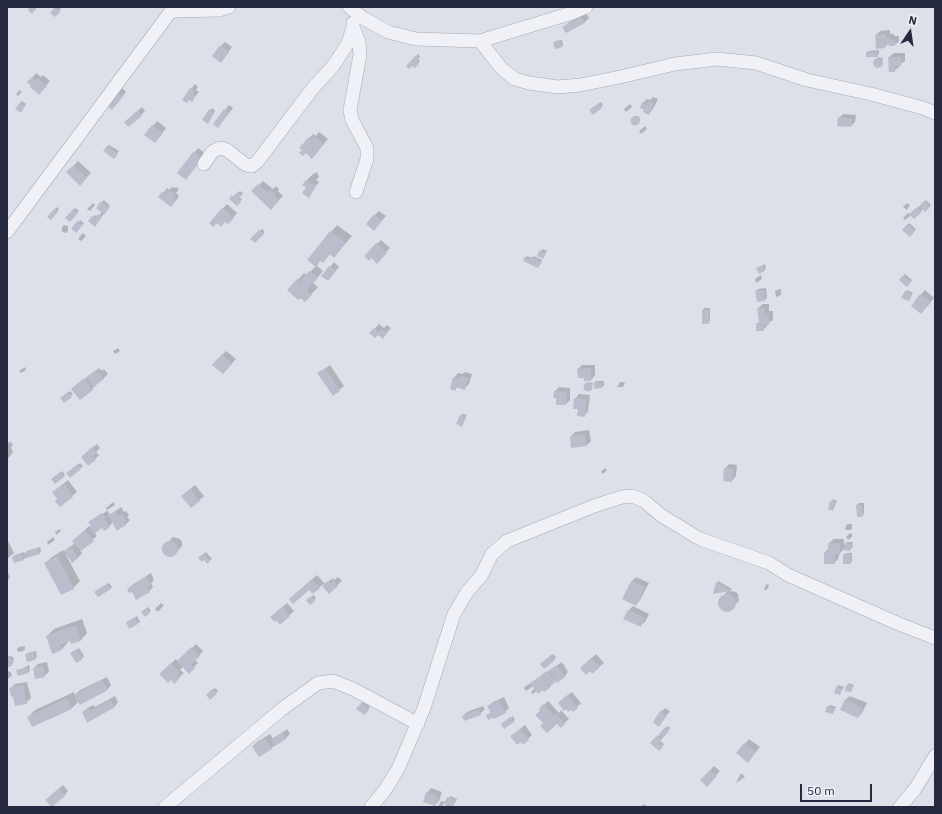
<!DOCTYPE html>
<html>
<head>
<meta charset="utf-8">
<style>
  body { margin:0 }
  #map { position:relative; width:942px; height:814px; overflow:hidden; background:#dde0e9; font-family:"IBM Plex Sans",sans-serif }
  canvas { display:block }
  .frame { position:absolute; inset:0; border:8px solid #252a41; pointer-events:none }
  .north { position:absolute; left:890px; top:12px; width:40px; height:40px; -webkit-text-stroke:3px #edeff6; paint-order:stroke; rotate:13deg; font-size:11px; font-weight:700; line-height:16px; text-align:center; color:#252a41 }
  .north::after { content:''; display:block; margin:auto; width:14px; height:18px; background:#252a41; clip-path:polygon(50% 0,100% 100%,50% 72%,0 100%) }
  .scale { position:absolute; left:800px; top:784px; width:72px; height:18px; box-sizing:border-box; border:2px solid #252a41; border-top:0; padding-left:5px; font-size:12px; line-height:14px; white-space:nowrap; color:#252a41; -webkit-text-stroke:3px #edeff6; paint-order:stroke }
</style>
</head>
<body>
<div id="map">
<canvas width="942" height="814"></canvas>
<div class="frame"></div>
<div class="north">N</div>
<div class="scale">50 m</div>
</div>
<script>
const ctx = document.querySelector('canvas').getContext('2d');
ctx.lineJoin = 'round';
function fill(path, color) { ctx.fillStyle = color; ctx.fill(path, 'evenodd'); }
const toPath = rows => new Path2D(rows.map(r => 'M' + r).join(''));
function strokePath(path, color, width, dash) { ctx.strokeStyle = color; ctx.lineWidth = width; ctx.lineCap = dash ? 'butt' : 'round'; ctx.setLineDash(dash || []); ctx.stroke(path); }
fill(toPath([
  [57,7,61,9,55,16,51,13],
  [586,13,589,18,585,22,566,32,564,27,568,23],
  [890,30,890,34,894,34,894,36,899,36,899,41,895,45,889,43,885,47,876,35,880,31],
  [562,40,563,46,561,47,555,43,556,41],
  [225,42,232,47,225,57,221,46],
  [879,50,879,54,877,56,867,52,869,51],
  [894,53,905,53,905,61,899,65,899,67,894,71,889,57],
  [418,54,420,57,418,59,420,61,415,67,412,65,407,66],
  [878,57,883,58,881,65,877,66,874,63],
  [36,73,41,77,43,75,50,81,43,89,32,78],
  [195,84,198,87,196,90,199,92,191,101,191,89],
  [122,88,126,92,116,104,118,93],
  [19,90,22,92,18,96,16,95],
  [653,97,658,99,653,109,649,114,643,103,647,99,650,100],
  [22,101,26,104,22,110,16,109],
  [601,102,603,105,593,113,592,108],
  [630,104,632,107,626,112,624,109],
  [229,105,233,108,218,127,225,110],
  [142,107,145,111,141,115,129,118],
  [212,108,215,111,209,121,210,110],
  [843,114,856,115,855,122,851,126,838,125,839,118],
  '632 120a4 4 0 1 1 8 0a4 4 0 1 1-8 0Z',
  [157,121,166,128,159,137,146,135],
  [645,126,647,129,641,134,639,131],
  [319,132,328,139,316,153,309,138,313,134,316,136],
  [109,145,119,151,115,156,107,146],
  [198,148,206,154,178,173],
  [78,161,91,173,80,184,68,172],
  [317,172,319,177,316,180,319,182,308,196,307,180,313,174],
  [263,181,273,189,276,186,279,189,278,191,283,196,271,208,253,191],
  [172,187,175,188,176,187,179,189,176,193,179,196,176,201,160,197,167,188,169,190],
  [240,191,243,193,239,197,242,199,237,205,230,199],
  [104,200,110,206,96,223,89,221,95,215,98,217,102,212,97,208],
  [926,200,931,205,925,211,923,209,914,218,911,215,905,220,903,218,908,213,910,215],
  [93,203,95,205,90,211,87,209],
  [907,203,910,205,907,210,903,207],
  [227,204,237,213,228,223,226,221,210,223],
  [57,207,59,209,51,219,48,217],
  [75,208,79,211,70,221,67,218],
  [379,211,386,216,378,225,375,215],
  [80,220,84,223,76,232,72,229],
  [909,223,916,229,910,235,904,230],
  [64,225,68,226,68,231,66,233,62,232,62,227],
  [337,225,352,236,334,256,331,253,323,261,321,260,316,265,323,271,313,283,318,287,305,301,300,297,298,299,288,290,304,273,307,275,316,266,308,259],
  [262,229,265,232,255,242,252,239],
  [83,233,86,236,81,241,78,239],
  [381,240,390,248,377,262,371,257,365,256],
  [543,249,547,251,543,258,541,251],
  [527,256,532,258,534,256,542,260,540,265,538,267,525,258],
  [334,262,339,267,332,275,330,267],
  [765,264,766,268,764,270,758,268],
  [905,274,912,280,907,286,900,280],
  [761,275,762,279,756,283,755,279],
  [766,288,767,298,765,300,756,291,758,289],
  [781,289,781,295,776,297,775,291,777,290],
  [907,290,913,293,908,300,906,292],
  [925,290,934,298,925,309,912,305],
  [763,304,769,304,769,311,773,311,773,320,767,324,767,326,763,330,757,324,760,321,758,308],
  [704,308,710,308,710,321,708,323,703,323,703,310],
  [379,324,384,328,387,325,391,328,383,337,378,334,371,333],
  [118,348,120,351,115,354,113,351],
  [226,351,236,359,227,369,222,355],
  [330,365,344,386,333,395,319,373],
  [582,365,595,365,595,375,591,380,585,377,578,369],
  [25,367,26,370,21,373,19,371],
  [99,368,102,371,104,369,108,374,92,389,72,389],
  [465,372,472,374,469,384,465,388,458,387,455,389,454,378,458,373,462,374],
  [596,381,604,381,604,386,602,387,595,388,595,383],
  [589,382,593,383,592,387,587,390,585,389,584,386],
  [620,382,625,382,623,387,617,387],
  [559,387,570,388,570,400,566,404,557,397,555,391],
  [70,391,73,394,64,401,63,396],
  [579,394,590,395,588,411,584,416,579,408,575,399],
  [463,414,467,415,462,425,461,415],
  [589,430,591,441,587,445,571,437,575,432],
  [11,442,13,445,11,447,13,452,7,460,7,443],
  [97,444,100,448,96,452,99,455,95,459,86,453],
  [80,463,83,466,70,477,69,472],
  [729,464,737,465,736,476,732,481,725,469],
  [605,468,607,470,603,474,601,472],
  [62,471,65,475,63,477,54,478],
  [68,480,77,492,60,505,58,499,53,492],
  [195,485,204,496,192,507,187,492],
  [833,499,837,501,833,510,829,508],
  [113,502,115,505,107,510,110,515,121,507,124,512,126,511,129,515,127,517,130,520,125,525,113,522,109,527,102,527,94,532,97,536,80,550,82,553,78,558,67,554,66,555,80,581,73,588,61,594,45,563,52,557,63,550,64,552,75,543,73,541,89,526,91,528,93,520,107,511,106,508],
  [859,503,864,503,864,514,862,516,857,505],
  [847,524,852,524,852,529,850,530,845,530,846,526],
  [60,529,61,531,56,535,55,532],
  [850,533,852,534,852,537,848,540,846,537],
  [53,537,55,540,48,545,47,542],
  [173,537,180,539,182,542,182,546,175,554,172,556,168,556,165,554,163,547],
  [834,539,844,539,844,545,847,542,853,542,852,548,850,550,844,549,839,554,838,559,834,563,825,552,829,548,829,543],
  [7,541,8,541,14,553,7,559],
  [40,547,41,551,40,553,14,562,13,556,24,552,24,554,27,551],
  [206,552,212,559,207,563,204,559,199,558],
  [846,553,852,553,852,561,850,563,844,555],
  [7,569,10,578,7,581],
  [151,573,154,580,151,583,153,587,149,591,132,591,128,589,132,585],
  [317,575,325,584,333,578,334,580,338,577,342,581,329,592,323,584,313,593,309,588,294,595],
  [636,577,649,583,640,600,636,605,623,599,632,581],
  [718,581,732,589,730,591,736,592,738,594,739,601,729,610,722,609,720,607,719,600,729,590,717,583],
  [109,583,112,587,110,589,97,590],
  [766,584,769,585,768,588,766,590,764,590],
  [314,595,316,598,310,604,307,600],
  [161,603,164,605,158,612,155,609],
  [287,603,294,611,280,624,276,612],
  [633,606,649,614,645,622,640,626,629,610],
  [148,607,151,611,145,616,142,612],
  [137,616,140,622,130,627,127,622],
  [82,619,87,633,81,640,68,641,68,642,62,649,53,652,47,636,54,629],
  [196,644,203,651,195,660,198,663,189,672,183,667,180,670,184,673,174,682,171,679,160,674,176,659,178,662],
  [25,646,25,649,23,651,18,652,17,649,19,647],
  [79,648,84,656,82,658,71,653],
  [36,651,37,657,35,659,28,661,26,655,28,653],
  [553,654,556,658,554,659,543,662],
  [596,654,604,663,599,667,585,664],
  [9,656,13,657,14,659,13,663,7,666,7,657],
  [47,662,49,672,44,676,34,668,38,664],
  [562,662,568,672,564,677,556,680,549,688,537,691,532,694,531,692,535,688,533,686,526,691,524,688,526,686],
  [29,665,30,670,29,672,17,671],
  [10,671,12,676,7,679,7,672],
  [107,677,111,685,107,690,79,701,72,708,32,726,28,717,35,710,74,692,75,695,80,690],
  [27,682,31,698,26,703,10,689,15,684],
  [849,683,854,685,851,691,846,690],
  [838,685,844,687,840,693,835,692],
  [215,688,218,691,210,698,207,695],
  [572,692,581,703,573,711,563,699],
  [115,696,118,702,114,707,88,721,83,712,87,708,94,705,95,707],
  [850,696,867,703,862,713,858,717,845,700],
  [504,697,509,708,505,712,487,716,491,712,488,707,493,702],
  [548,701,559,713,561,710,569,719,561,726,558,723,544,723,542,711,540,709],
  [363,702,370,706,367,712,361,703],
  [830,705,836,707,833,713,828,707],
  [483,706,485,709,480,714,463,716,467,712],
  [665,708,670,711,659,725,661,712],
  [513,716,515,720,513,722,504,722],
  [525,725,532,735,528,739,516,732],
  [668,726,670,728,660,741,664,744,659,750,658,736],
  [287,729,290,734,286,738,260,756,253,746,257,742,270,734,273,739],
  [749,739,760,747,748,761,737,753],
  [714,766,720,771,707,785,701,780],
  [741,773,745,777,736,783],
  [63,785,68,791,64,796,51,795],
  [431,788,442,792,439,801,435,805,427,793],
  [450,796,457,799,452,807,445,807,447,804,444,803,442,807,438,807,441,801,446,802],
  [644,804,648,807,640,807]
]), '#0003');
fill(toPath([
  [30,7,38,7,32,14,28,10],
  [55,7,60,12,55,17,50,13],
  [582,17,585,23,566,33,562,27],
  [886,34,886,38,890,37,890,40,895,40,895,46,889,46,888,44,885,44,885,48,876,49,875,35],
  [560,41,561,48,555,49,553,42],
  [220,45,229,52,221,63,212,56],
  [866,52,877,52,878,57,866,57],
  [416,55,419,59,417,62,419,64,415,68,412,66,409,69,406,66],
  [888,57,901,57,901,66,895,66,895,72,889,72],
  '873 63a5 5 0 1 1 10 0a5 5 0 1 1-10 0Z',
  [32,77,36,81,38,78,47,86,39,95,30,87,31,86,27,82],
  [190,88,195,91,193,95,195,97,192,102,189,100,187,103,182,100],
  [117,92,123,97,112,110,106,105],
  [648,101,654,103,649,115,643,112,644,110,640,108,642,102,646,104],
  [19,103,25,106,21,113,15,109],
  [599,103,602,108,593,115,589,110],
  [209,109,214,113,208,124,202,120],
  [224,109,229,113,218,128,213,124],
  [138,111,142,116,128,127,124,122],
  '630.5 121a4.5 4.5 0 1 1 9 0a4.5 4.5 0 1 1-9 0Z',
  [838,117,852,119,851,127,837,126],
  [152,125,163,133,155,143,144,135],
  [314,136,324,144,312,159,306,153,303,156,299,153,302,150,299,148,309,137,311,139],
  [107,146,118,154,114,159,103,151],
  [193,152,202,159,186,180,177,173],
  [74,165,87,178,80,186,66,172],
  [306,180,316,186,309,198,302,193,306,187,302,185],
  [258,184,268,192,271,189,276,194,274,196,279,201,271,210,251,191],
  [167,190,170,192,171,190,176,194,173,198,176,201,171,207,158,197,162,192,165,194],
  [238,192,242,195,238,199,241,202,237,206,229,199,232,195,233,197],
  [101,201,109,208,104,215,96,208],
  [924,201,930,207,925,212,919,206],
  [917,207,922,212,914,219,909,214],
  [55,208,58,212,51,220,47,217],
  [222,208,234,218,228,224,225,222,221,227,217,223,213,227,209,223],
  [73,209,78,213,70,222,65,218],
  [98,214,102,217,95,227,88,221,92,216,95,218],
  [374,214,382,221,374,231,366,224],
  [77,221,83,225,76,233,71,229],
  [907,224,915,231,910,237,902,230],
  [259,230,264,234,255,243,250,239],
  [330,231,346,243,334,258,330,254,323,263,320,261,316,267,307,260],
  [376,243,387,253,377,264,371,258,369,261,364,256],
  [540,250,546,253,543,259,537,256],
  [524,257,530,260,531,257,541,262,538,268,523,261],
  [763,265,765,271,759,274,756,268],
  [329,266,336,271,328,281,321,276],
  [309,271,318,278,307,290,312,295,305,302,300,298,298,300,287,290,297,279,300,282],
  [903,275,911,282,907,287,899,280],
  [764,290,765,301,757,302,755,291],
  [905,291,912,295,909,301,901,298],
  [920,294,931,302,921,314,911,306],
  [757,308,765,308,765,315,769,315,769,325,764,325,764,331,756,331,756,323,759,323],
  [702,310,709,310,709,324,702,324],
  [374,328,379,332,382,329,387,333,383,339,378,335,375,338,369,333],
  [222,354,232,364,223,374,212,365],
  [325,368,340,391,333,396,317,373],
  [591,368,591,381,584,381,584,378,578,378,577,369],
  [95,371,97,374,100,373,104,379,93,387,86,377],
  [459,376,468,378,465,390,456,387,456,391,450,389,453,377,459,379],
  [84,378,93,390,80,400,71,389],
  [594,382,602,382,602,388,594,389],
  '583.5 387a4.5 4.5 0 1 1 9 0a4.5 4.5 0 1 1-9 0Z',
  [554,391,567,392,566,405,556,405,556,398,553,398],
  [68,392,72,397,64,403,60,398],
  [574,398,586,399,585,417,577,416,578,409,573,409],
  [460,415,466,417,462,427,456,424],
  [585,434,587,446,571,448,570,436],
  [92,447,97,453,92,456,96,460,88,466,81,457],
  [78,464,81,469,70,478,66,473],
  [724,468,733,469,732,482,723,481],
  [60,472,64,477,55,484,51,479],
  [64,484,73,497,60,507,55,501,57,499,52,492],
  [190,489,200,501,191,508,181,496],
  [830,501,836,502,833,511,828,509],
  [856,505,862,505,863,517,857,517],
  [116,511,119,516,122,514,126,520,124,522,126,525,117,531,108,515],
  [102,513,106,518,104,519,110,527,104,531,102,528,94,534,89,527,91,526,88,522],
  [85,530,94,541,81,551,72,541],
  '162 549a8 8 0 1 1 16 0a8 8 0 1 1-16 0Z',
  [828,543,840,543,840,555,835,554,835,564,824,564,824,552,828,552],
  [845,543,851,544,850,551,844,550],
  [70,546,78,558,72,563,64,551],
  [38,548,40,554,26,558,24,553],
  [204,553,210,561,207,564,204,560,202,562,198,558],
  [22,554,24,560,14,563,12,557],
  [843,554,851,554,851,564,843,564],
  [57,556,74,589,61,595,44,563],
  [146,577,151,585,147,587,150,592,136,600,132,592,129,593,127,589],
  [312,579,320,588,313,594,309,590,293,604,289,599],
  [333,580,338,586,329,594,322,586,328,581,330,583],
  [631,581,645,587,636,606,622,599],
  [716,582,731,591,713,594],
  [107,584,111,589,98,597,94,592],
  '718 603a9 9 0 1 1 18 0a9 9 0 1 1-18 0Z',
  [311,596,315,601,310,605,306,600],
  [282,607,290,616,280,625,276,620,275,622,270,617],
  [146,608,150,613,145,617,141,612],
  [628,610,645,618,641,627,623,619],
  [135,617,138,624,129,629,126,622],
  [76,625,81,641,71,644,70,641,60,645,62,650,52,654,46,636],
  [191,647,200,656,191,665,195,668,189,674,177,661],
  [77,649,83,659,76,663,70,653],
  [34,653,35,660,27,662,25,654],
  [551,655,555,660,544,669,540,664],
  [7,657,11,658,13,661,12,666,9,667,7,667],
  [591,658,600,667,592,674,590,671,586,675,580,668],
  [171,663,179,672,177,675,180,678,174,684,171,680,168,683,159,674],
  [557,665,565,677,557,683,549,670],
  [43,666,45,677,35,679,33,668],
  [27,667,29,673,18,676,16,670],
  [547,671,556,682,550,686,541,675],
  [541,676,550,688,544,692,543,690,538,694,530,683],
  [102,680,108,690,80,705,74,695],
  [23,685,27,704,15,706,13,696,11,697,9,688],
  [846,685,853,686,851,692,845,691],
  [836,687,842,688,840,695,834,693],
  [212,689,217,694,210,700,206,695],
  [567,695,578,708,573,712,571,710,568,712,566,709,564,711,558,703],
  [67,698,72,709,32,727,27,717],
  [845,699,863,708,858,718,840,710],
  [110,700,115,707,87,723,82,712,89,708,91,711],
  [499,701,506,713,494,719,493,718,488,720,486,715,491,713,487,706],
  [361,703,369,709,365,715,356,709],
  [543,704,554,716,556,714,565,724,561,728,557,724,547,733,540,726,543,723,535,715,540,711,539,709],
  [827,706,835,709,833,714,825,712],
  [479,709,481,715,464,721,462,716],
  [660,711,667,715,659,727,653,722],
  [510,717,514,722,504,729,501,724],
  [665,727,669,731,663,738,659,734],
  [520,729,529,740,523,745,521,742,517,745,510,736],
  [283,732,286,739,275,746,271,739],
  [657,735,662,740,659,743,663,747,659,751,650,743],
  [265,738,272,749,259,757,252,746],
  [744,743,756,752,748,763,736,753],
  [710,770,717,776,707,787,700,780],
  [59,789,65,796,52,807,45,800],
  [426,792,438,796,435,806,423,802],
  [447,797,455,800,453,807,444,804]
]), '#babecc');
const minor = toPath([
  [349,7,363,18,388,32,416,39,480,41,572,13,586,7],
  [172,11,219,10,229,7],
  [353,23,353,27,359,42,360,55,350,110,352,120,367,148,367,159,356,192],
  [480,41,502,69,515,79,529,83,558,87,580,85,620,77,675,64,717,59,756,63,807,80,871,94,923,108,935,113],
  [204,164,212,152,217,149,221,148,227,150,246,165,252,166,257,162,313,88,334,65,348,43,353,27],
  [7,232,174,7],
  [165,807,282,709,318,683,333,681,353,689,418,724],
  [371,807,385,790,398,769,424,708,454,614,467,592,481,576,492,554,507,541,594,506,622,497,633,496,644,501,662,516,700,539,769,563,788,575,899,624,935,638],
  [900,807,915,789,935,756]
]);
strokePath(minor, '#a6a9b7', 14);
strokePath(minor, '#f0f1f6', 13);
</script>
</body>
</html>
